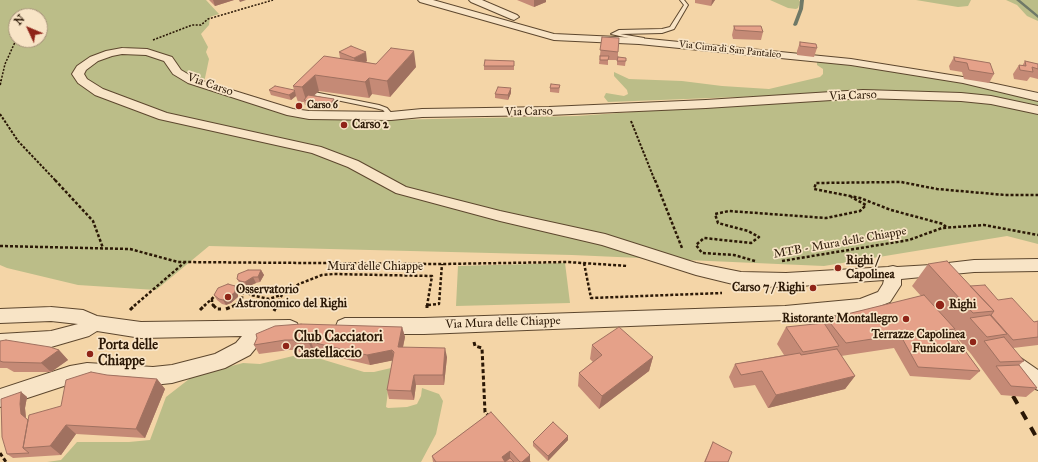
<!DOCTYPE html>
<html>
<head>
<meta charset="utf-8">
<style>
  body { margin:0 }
  #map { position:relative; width:1038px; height:462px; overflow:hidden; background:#f4d5a7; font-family:"IM FELL Great Primer",serif }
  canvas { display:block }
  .north { position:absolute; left:8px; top:8px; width:40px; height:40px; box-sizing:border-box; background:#f8e4c6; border:1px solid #a69279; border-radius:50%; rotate:314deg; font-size:11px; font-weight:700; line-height:16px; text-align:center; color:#2b1806 }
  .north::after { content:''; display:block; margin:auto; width:14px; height:18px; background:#8f2418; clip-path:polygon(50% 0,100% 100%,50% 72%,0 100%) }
</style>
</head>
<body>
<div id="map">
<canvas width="1038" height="462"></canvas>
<div class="north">N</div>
</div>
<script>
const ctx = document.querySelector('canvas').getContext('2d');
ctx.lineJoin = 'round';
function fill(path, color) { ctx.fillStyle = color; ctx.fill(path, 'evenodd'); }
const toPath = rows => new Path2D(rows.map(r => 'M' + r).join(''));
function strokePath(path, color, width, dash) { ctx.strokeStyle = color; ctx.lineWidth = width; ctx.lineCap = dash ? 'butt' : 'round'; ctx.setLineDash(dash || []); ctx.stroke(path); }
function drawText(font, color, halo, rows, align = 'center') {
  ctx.font = font + ' "IM FELL Great Primer",serif'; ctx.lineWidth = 3.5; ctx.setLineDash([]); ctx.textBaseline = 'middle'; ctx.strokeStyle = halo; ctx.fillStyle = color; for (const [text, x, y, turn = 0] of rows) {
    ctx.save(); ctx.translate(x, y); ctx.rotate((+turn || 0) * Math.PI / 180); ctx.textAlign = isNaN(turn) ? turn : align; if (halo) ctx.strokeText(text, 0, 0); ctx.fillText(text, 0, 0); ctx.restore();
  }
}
fill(toPath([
  [0,0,206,0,219,14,210,17,209,25,201,34,208,47,206,52,209,59,205,78,201,87,291,115,385,120,577,116,785,101,764,96,608,102,604,97,606,93,624,96,628,94,627,90,614,76,614,72,629,79,682,81,722,86,769,89,820,77,823,74,823,69,817,65,817,61,927,76,985,86,1025,96,1038,102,1038,244,1007,236,824,266,572,255,209,246,156,290,78,285,7,268,0,265],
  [16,16,40,16,40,40,16,40],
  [770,0,799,0,800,2,798,8,796,9,788,8],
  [916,0,971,0,968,6,958,7],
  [1006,0,1038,0,1038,21,1027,16,1017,5],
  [565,263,570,303,456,306,458,266],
  [293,356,311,356,364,372,374,372,391,368,386,407,388,408,407,407,417,404,421,396,422,388,439,394,443,401,436,434,421,462,47,462,61,460,77,442,129,442,150,440,166,397,193,376,243,363,260,364]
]), '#bbbd88');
fill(toPath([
  [800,0,804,0,803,9,797,25,795,26,793,25,799,9,800,0],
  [1016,0,1020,0,1038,15,1038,18,1016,0]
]), '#6f7967');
const service = toPath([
  [680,0,684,0,688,5,674,29,662,33,620,34,644,38,644,40,642,41,611,34,619,30,662,29,670,27,684,5,680,0],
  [314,92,379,105,387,108,394,116,391,118,389,117,383,110,375,108,312,95,312,93,314,92]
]);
const minor = toPath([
  [418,0,433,0,554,34,639,38,851,59,963,77,1038,93,1038,101,963,83,851,65,639,44,554,40,420,2,418,0],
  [469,0,482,0,517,15,519,17,514,20,511,19,471,2,469,0],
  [122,48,147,49,172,57,181,70,196,79,293,109,309,111,391,112,422,109,549,107,706,100,863,90,961,93,991,96,1038,106,1038,114,991,104,961,101,863,98,706,108,549,115,422,117,391,120,309,119,287,115,188,83,173,74,164,61,146,55,122,54,112,56,98,61,86,70,84,74,87,79,103,89,167,113,321,147,358,161,406,187,500,211,605,234,696,263,741,272,786,273,888,267,893,266,897,267,931,265,974,260,1038,259,1038,271,974,272,901,279,901,285,890,302,867,311,861,313,785,320,424,334,345,334,338,331,336,326,338,321,345,318,424,318,785,306,860,299,878,292,883,284,884,280,786,287,741,286,696,275,602,245,500,221,396,193,348,167,312,153,159,119,95,95,78,83,72,74,77,66,90,57,106,51,122,48],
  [51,307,83,310,97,316,141,322,290,320,297,323,299,328,297,333,290,336,262,336,259,344,250,355,225,368,172,383,153,385,87,381,70,384,0,407,0,389,70,366,87,363,153,367,172,365,215,354,236,343,242,336,141,338,97,331,89,336,51,347,0,350,0,334,51,331,78,324,51,321,0,323,0,309,51,307],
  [1008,352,1015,354,1038,370,1038,390,1031,387,1001,366,998,360,1001,354,1008,352]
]);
strokePath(service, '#5d472e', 2);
strokePath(minor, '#5d472e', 2);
strokePath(toPath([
  [153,40,192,25,201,25,208,19,273,0],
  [1,81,5,64,16,40]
]), '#2b1806', 1.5, [2, 1.5]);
strokePath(toPath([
  [0,85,1,80],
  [0,114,18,141,56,181],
  [631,121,655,181]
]), '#2b1806', 2, [2.5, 1.5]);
strokePath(toPath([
  [55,180,93,221,103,248],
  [655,180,682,248],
  [946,227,943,224,891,210,860,198,814,189,816,183,901,182,937,189,1005,195,1038,195],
  [0,246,130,249,178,262,442,264,567,262,628,266],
  [755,261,734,255,702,253,696,245,704,238,751,243,759,237,748,231,718,223,715,214,729,211,826,218,860,211,866,205,851,197],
  [782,261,909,240,942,228,984,225,1038,235],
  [584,263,591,298,722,293],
  [234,287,240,288,251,295,269,299,281,295],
  [212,299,212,304,214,306],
  [428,305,439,304,442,264],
  [134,306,185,262],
  [204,306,217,294],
  [234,306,242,298,243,291],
  [276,306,282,295,299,284,322,275,334,274,432,276,427,306]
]), '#2b1806', 2.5, [3, 2]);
strokePath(toPath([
  [213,305,217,309,221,309],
  [427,308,427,305],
  [226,309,236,305],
  [130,310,135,305],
  [200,310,205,305],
  [274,311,277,305],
  [474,342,475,346,482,348,485,412,489,416],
  [0,453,6,462]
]), '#2b1806', 3, [4, 2.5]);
fill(service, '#f8e4c6');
fill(minor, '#f8e4c6');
strokePath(toPath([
  [1013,396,1038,440]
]), '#2b1806', 4, [9, 9]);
fill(toPath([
  [209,0,234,0,215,6],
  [517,0,546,0,546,2,534,7],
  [695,0,715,0,711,6,695,3],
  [734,26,763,32,761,40,733,39,732,35],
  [602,37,618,52,618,57,626,58,625,66,617,65,617,59,617,60,608,60,608,65,599,64],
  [800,42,817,48,814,57,797,55,797,51],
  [339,52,367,61,366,62,376,64,416,67,390,97,372,94,369,98,319,91,313,96,335,104,331,109,305,105,304,102,298,102,296,96,291,100,271,95,269,90,294,90,293,86,340,58],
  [954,57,994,74,989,83,964,79,962,72,950,70,949,66],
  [514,61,514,70,484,70,484,66],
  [1025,61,1038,64,1038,79,1030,77,1027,81,1014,79,1013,74,1019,65,1022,66],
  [560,85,559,93,550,92,550,88],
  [511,88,511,93,508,100,495,98,495,94],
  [928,264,970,286,998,300,1034,322,1038,321,1038,345,1013,348,1024,361,1019,365,1037,388,1026,397,1001,395,971,354,953,333,952,333,980,371,970,380,910,376,894,348,841,356,855,376,845,389,768,408,755,385,734,388,729,377,735,364,784,355,777,344,786,327,824,324,827,319,921,296,912,286],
  [261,270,264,275,260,282,256,283,247,287,242,287,240,284,237,279],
  [238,291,238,297,231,303,226,305,222,304,217,300,214,295],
  [402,327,405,337,403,347,447,357,444,385,416,385,414,400,389,399,387,390,393,360,370,365,315,352,313,353,299,352,298,350,289,350,259,354,254,345,257,338],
  [0,341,59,350,68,360,51,372,14,372,7,368,0,368],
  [592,345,653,357,649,371,599,409,578,386,579,373,593,362,590,359],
  [107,375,157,379,165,389,145,438,76,434,61,455,13,458,7,454,21,392,27,397,25,408,26,418,28,420,61,406],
  [491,412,531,462,433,462,432,456],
  [568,440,548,461,533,446,533,442],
  [713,442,728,462,704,462]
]), '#c58a76');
fill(toPath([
  [213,0,234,0,215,6],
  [239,0,246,0,240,2],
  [534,0,546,0,546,2,534,7],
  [712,0,715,0,711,6],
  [414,51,416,67,390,97,387,81],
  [366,52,367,61,356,67,354,58],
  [315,75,319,91,308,101,306,100,302,87],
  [369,78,372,94,369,98,365,82],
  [511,88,511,93,508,100,508,95],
  [295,91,296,96,291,100,289,95],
  [334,99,335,104,331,109,330,104],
  [261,270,264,275,260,282,258,277],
  [253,277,256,283,247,287,245,282],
  [235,286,238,291,238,297,231,303,226,305,223,300],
  [402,327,405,337,401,356,398,347],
  [311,342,315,352,313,353,309,343],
  [445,348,447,357,444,385,443,375],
  [59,350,68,360,51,372,41,363],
  [392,350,395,360,370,365,367,355],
  [653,357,649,371,599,409,602,396],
  [414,375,416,385,414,400,411,391],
  [855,376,845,389,768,408,776,395],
  [157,379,165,389,145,438,136,429],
  [21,392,27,397,25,408,26,419,21,414,20,404],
  [66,425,76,434,61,455,50,446],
  [568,436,568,440,548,461,548,456],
  [510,451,510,462,502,462,502,457],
  [530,455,530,462,522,462]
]), '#a07160');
const building = toPath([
  [734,26,761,26,763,32,735,30,734,26],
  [602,37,619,38,618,52,600,50,602,37],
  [800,42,816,44,817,48,800,46,800,42],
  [351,46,366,52,354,58,339,52,351,46],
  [391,48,414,51,387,81,369,78,365,82,315,75,302,87,293,86,324,56,376,64,391,48],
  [600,56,609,56,608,60,600,60,600,56],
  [618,57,626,58,626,61,617,61,618,57],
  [954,57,990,63,994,74,969,70,967,63,955,61,954,57],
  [485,60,514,61,514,66,484,66,485,60],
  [1025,61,1038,64,1038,69,1032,67,1033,72,1020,70,1019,65,1026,66,1025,61],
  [551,84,560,85,559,88,550,88,551,84],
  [275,86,294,90,295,91,289,95,269,90,275,86],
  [498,87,511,88,508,95,495,94,498,87],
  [308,95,334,99,330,104,304,100,308,95],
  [947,261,994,311,973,313,928,264,947,261],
  [248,270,261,270,258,277,253,277,245,282,240,281,237,279,238,274,248,270],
  [228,284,235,286,235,292,228,298,223,300,219,299,214,295,218,288,228,284],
  [985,285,998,300,1012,298,1034,322,1038,321,1038,337,1013,340,991,315,994,311,970,286,985,285],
  [924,295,955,329,905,334,846,343,827,319,924,295],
  [990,315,1007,334,987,337,970,318,990,315],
  [824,323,839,346,803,352,786,327,824,323],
  [301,324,402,327,398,347,445,348,443,375,414,375,411,391,387,390,394,352,392,350,367,355,311,342,309,343,295,342,294,340,285,340,254,345,257,338,256,334,275,326,301,324],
  [619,327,653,357,602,396,579,373,602,355,592,345,619,327],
  [952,333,980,371,918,367,902,338,952,333],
  [1004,337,1024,361,1000,362,984,341,1004,337],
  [6,340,50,347,59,350,41,363,3,362,0,361,0,341,6,340],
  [837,349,855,376,776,395,762,371,741,375,735,364,800,353,801,355,837,349],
  [1019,365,1037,388,1011,386,996,366,1019,365],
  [91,372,107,375,157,379,136,429,66,425,50,446,23,448,29,415,61,406,66,380,91,372],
  [21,392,20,404,21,414,28,420,23,448,29,453,7,454,2,437,1,399,21,392],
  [491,412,530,455,522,462,520,462,510,451,502,457,505,462,436,462,432,456,491,412],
  [553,422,568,436,548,456,533,442,553,422],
  [713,442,732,452,728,462,705,462,713,442],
  [510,458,514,462,505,462,510,458]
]);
fill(building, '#e5a189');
strokePath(building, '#a07160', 1);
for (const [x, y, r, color] of [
  [299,106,4,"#8f2418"],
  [344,125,4,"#8f2418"],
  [838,268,4,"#8f2418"],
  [813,288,4,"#8f2418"],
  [228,297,4,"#8f2418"],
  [940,305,5,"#8f2418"],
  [906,319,4,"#8f2418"],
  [973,342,4,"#8f2418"],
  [286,346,4,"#8f2418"],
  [90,354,4,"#8f2418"]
]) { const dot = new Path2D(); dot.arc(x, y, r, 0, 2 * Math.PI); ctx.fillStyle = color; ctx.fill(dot); strokePath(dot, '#f8e4c6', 1.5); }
drawText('10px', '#2b1806', '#f8e4c6', [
  ["Via Cima di San Pantaleo",730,50,6]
]);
drawText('bold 10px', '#2b1806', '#f8e4c6', [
  ["Carso 6",307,106]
], 'left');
drawText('12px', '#2b1806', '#f8e4c6', [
  ["Via Carso",210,85,19],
  ["Via Carso",853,96,-2],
  ["Via Carso",529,112,-1],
  ["MTB - Mura delle Chiappe",840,243,-10],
  ["Mura delle Chiappe",375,267],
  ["Via Mura delle Chiappe",503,323,-2]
]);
drawText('bold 12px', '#2b1806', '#f8e4c6', [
  ["Carso 2",352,125],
  ["Righi /",846,261],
  ["Capolinea",846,275],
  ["Carso 7 / Righi",805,288,"right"],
  ["Osservatorio",236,290],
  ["Astronomico del Righi",236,304],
  ["Righi",949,305],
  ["Ristorante Montallegro",898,319,"right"],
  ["Terrazze Capolinea",965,335,"right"],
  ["Funicolare",965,349,"right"]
], 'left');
drawText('bold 14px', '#2b1806', '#f8e4c6', [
  ["Club Cacciatori",294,338],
  ["Castellaccio",294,354],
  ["Porta delle",98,346],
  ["Chiappe",98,362]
], 'left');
</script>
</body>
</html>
